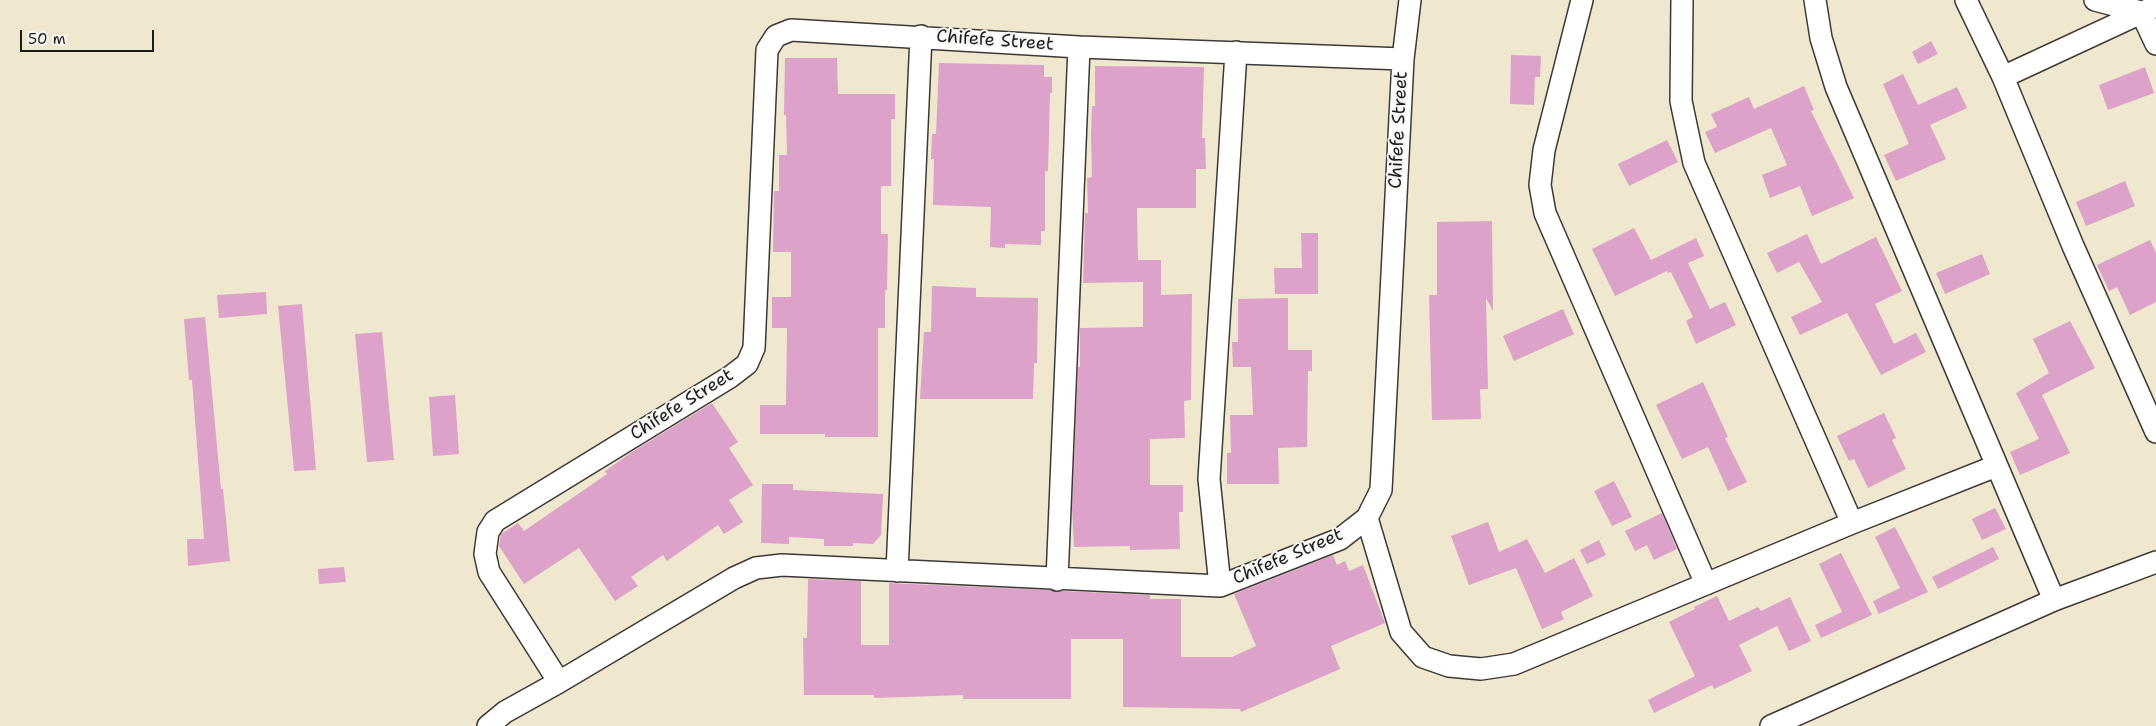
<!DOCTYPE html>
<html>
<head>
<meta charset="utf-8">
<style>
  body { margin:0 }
  #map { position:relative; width:2156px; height:726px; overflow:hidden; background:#efe7ce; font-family:"Shantell Sans",sans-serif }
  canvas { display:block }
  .scale { position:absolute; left:20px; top:30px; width:134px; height:22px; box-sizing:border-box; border:2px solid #1c1c1c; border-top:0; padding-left:6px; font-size:15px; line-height:18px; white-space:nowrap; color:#1c1c1c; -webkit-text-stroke:4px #f6f6f2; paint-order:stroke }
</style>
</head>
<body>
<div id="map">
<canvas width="2156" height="726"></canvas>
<div class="scale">50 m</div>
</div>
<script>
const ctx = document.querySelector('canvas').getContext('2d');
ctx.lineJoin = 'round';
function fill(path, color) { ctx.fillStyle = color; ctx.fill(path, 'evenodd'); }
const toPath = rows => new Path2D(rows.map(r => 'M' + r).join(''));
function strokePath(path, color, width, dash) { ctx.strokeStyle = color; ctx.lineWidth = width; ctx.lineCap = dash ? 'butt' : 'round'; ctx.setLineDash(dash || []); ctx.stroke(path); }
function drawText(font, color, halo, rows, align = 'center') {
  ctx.font = font + ' "Shantell Sans",sans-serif'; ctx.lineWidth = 4; ctx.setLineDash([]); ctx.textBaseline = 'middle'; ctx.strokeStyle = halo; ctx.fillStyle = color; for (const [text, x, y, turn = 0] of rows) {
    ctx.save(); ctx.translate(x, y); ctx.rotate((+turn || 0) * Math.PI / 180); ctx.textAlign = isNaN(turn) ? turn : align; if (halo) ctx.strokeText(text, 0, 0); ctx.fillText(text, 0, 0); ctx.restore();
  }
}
fill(toPath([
  [1931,41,1938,54,1918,64,1912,52],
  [1511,55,1541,56,1540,77,1535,77,1534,105,1510,104],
  [785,58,837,58,838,94,895,94,895,119,891,119,891,186,881,186,881,234,888,234,887,290,885,290,885,328,878,328,878,437,825,437,825,434,760,434,760,405,786,405,787,328,772,328,772,297,791,297,791,252,773,252,774,191,779,191,779,155,787,155,786,115,784,115],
  [939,63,1044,65,1044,77,1052,77,1052,93,1050,93,1048,171,1045,171,1045,231,1041,231,1041,245,1005,244,1005,248,990,247,991,207,933,205,934,159,931,159,932,134,936,134],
  [1095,66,1204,67,1202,138,1205,138,1206,169,1196,169,1196,208,1137,208,1138,260,1161,260,1161,295,1192,294,1191,400,1184,401,1185,438,1150,439,1150,485,1183,485,1183,512,1179,512,1180,549,1130,550,1130,546,1074,547,1072,508,1078,367,1080,367,1080,328,1143,327,1143,282,1083,283,1085,213,1088,213,1087,178,1092,177,1091,135,1092,106,1095,106],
  [2145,67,2154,93,2108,110,2099,85],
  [1903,74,1918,105,1957,87,1967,108,1930,125,1946,159,1896,181,1884,155,1909,144,1883,84],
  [1804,86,1814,110,1811,111,1854,198,1812,216,1800,186,1770,198,1762,175,1787,165,1771,128,1715,153,1705,132,1717,127,1711,114,1749,97,1754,109],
  [1667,140,1678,162,1629,186,1618,164],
  [2125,181,2135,206,2086,226,2076,202],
  [1492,221,1493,311,1486,298,1488,389,1480,389,1481,419,1432,420,1429,295,1437,295,1437,222],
  [1634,228,1651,260,1696,238,1704,256,1688,263,1710,309,1725,302,1736,325,1696,344,1686,321,1693,317,1671,272,1668,273,1667,271,1615,296,1592,249],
  [1301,233,1318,233,1318,294,1275,294,1274,268,1302,268],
  [1807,234,1821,264,1876,237,1902,291,1875,304,1894,344,1916,333,1926,352,1881,375,1847,313,1800,335,1791,317,1822,302,1799,262,1777,273,1767,253],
  [2150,240,2156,253,2156,302,2130,315,2117,287,2109,291,2097,265],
  [1982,254,1990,274,1945,294,1936,273],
  [932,286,976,288,976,297,1038,298,1037,363,1034,363,1033,399,920,399,924,332,931,332],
  [266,292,267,314,219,318,217,295],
  [1288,298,1288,350,1312,350,1312,371,1308,371,1307,447,1278,448,1279,484,1227,484,1227,453,1231,453,1230,415,1253,415,1251,367,1233,367,1232,342,1238,342,1238,299],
  [302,304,316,470,294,471,278,306],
  [1563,309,1574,334,1514,361,1503,336],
  [205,317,221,489,223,489,230,561,188,566,187,539,204,539,192,380,189,380,184,319],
  [2070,321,2095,368,2042,395,2070,453,2020,475,2010,452,2039,439,2016,393,2049,373,2033,339],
  [382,332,394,460,367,462,355,334],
  [1703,382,1728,437,1725,438,1747,482,1728,491,1708,447,1682,459,1656,405],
  [455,395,459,454,433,456,429,397],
  [712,403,738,442,729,448,753,485,729,500,743,522,724,534,718,525,667,561,663,555,631,577,638,586,615,601,579,548,524,584,499,546,501,534,518,523,524,531,607,474,605,471,632,452],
  [1884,413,1896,438,1892,440,1906,469,1868,488,1854,459,1849,461,1837,436],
  [1614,481,1632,517,1612,526,1594,491],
  [762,484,793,484,793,490,883,494,881,535,873,544,853,543,853,546,824,546,824,539,789,537,789,544,761,543],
  [1995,508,2006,529,1982,540,1972,519],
  [1662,513,1677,549,1654,560,1647,545,1635,551,1625,531],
  [1488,522,1499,552,1527,539,1545,573,1574,558,1593,596,1561,612,1564,619,1542,629,1516,568,1469,585,1451,536],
  [1895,527,1928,592,1879,614,1873,601,1900,588,1875,537],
  [1599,540,1606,555,1587,564,1580,550],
  [1993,547,1999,559,1938,589,1932,577],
  [1841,553,1872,615,1821,638,1815,625,1842,612,1819,564],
  [1333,555,1337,565,1345,561,1349,571,1363,565,1385,623,1331,646,1340,669,1241,712,1240,709,1123,707,1123,639,1071,639,1071,699,963,699,963,695,874,698,874,695,804,695,803,638,807,638,808,579,861,581,861,645,889,645,889,583,1050,590,1057,592,1063,591,1150,595,1150,599,1181,599,1181,657,1232,657,1256,646,1234,594],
  [344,567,346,582,319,584,318,569],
  [1717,596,1729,621,1758,607,1761,611,1790,597,1811,641,1789,651,1777,626,1739,645,1752,671,1714,689,1712,685,1654,713,1648,700,1695,676,1669,622,1695,609,1694,607]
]), '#dda2c9');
const minor = toPath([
  [1582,0,1544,150,1540,185,1545,213,1706,584],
  [1682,0,1681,101,1694,163,1852,523],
  [1815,0,1821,38,1836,87,2054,600],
  [1966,0,2003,77,2073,246,2156,432],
  [2095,0,2141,12,2156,44],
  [1403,59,1410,0],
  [2003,77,2156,6],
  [1367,518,1401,632,1423,657,1449,666,1481,669,1514,664,1852,523,1996,466],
  [897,571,921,36],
  [1057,580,1079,47],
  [1220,586,1209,479,1236,52],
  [488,726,505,712,559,682,734,578,756,568,782,565,1220,586,1340,539,1367,518,1381,490,1403,59,1079,47,791,30,776,36,767,50,754,348,747,364,730,377,495,521,488,532,485,554,489,572,559,682],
  [1771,726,2054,600,2156,562]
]);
strokePath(minor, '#3c3a37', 24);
strokePath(minor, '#fff', 21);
drawText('18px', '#1c1c1c', '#f6f6f2', [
  ["Chifefe Street",995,41,4],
  ["Chifefe Street",1399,130,-87],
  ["Chifefe Street",682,405,-32],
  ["Chifefe Street",1288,557,-23]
]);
</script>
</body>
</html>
